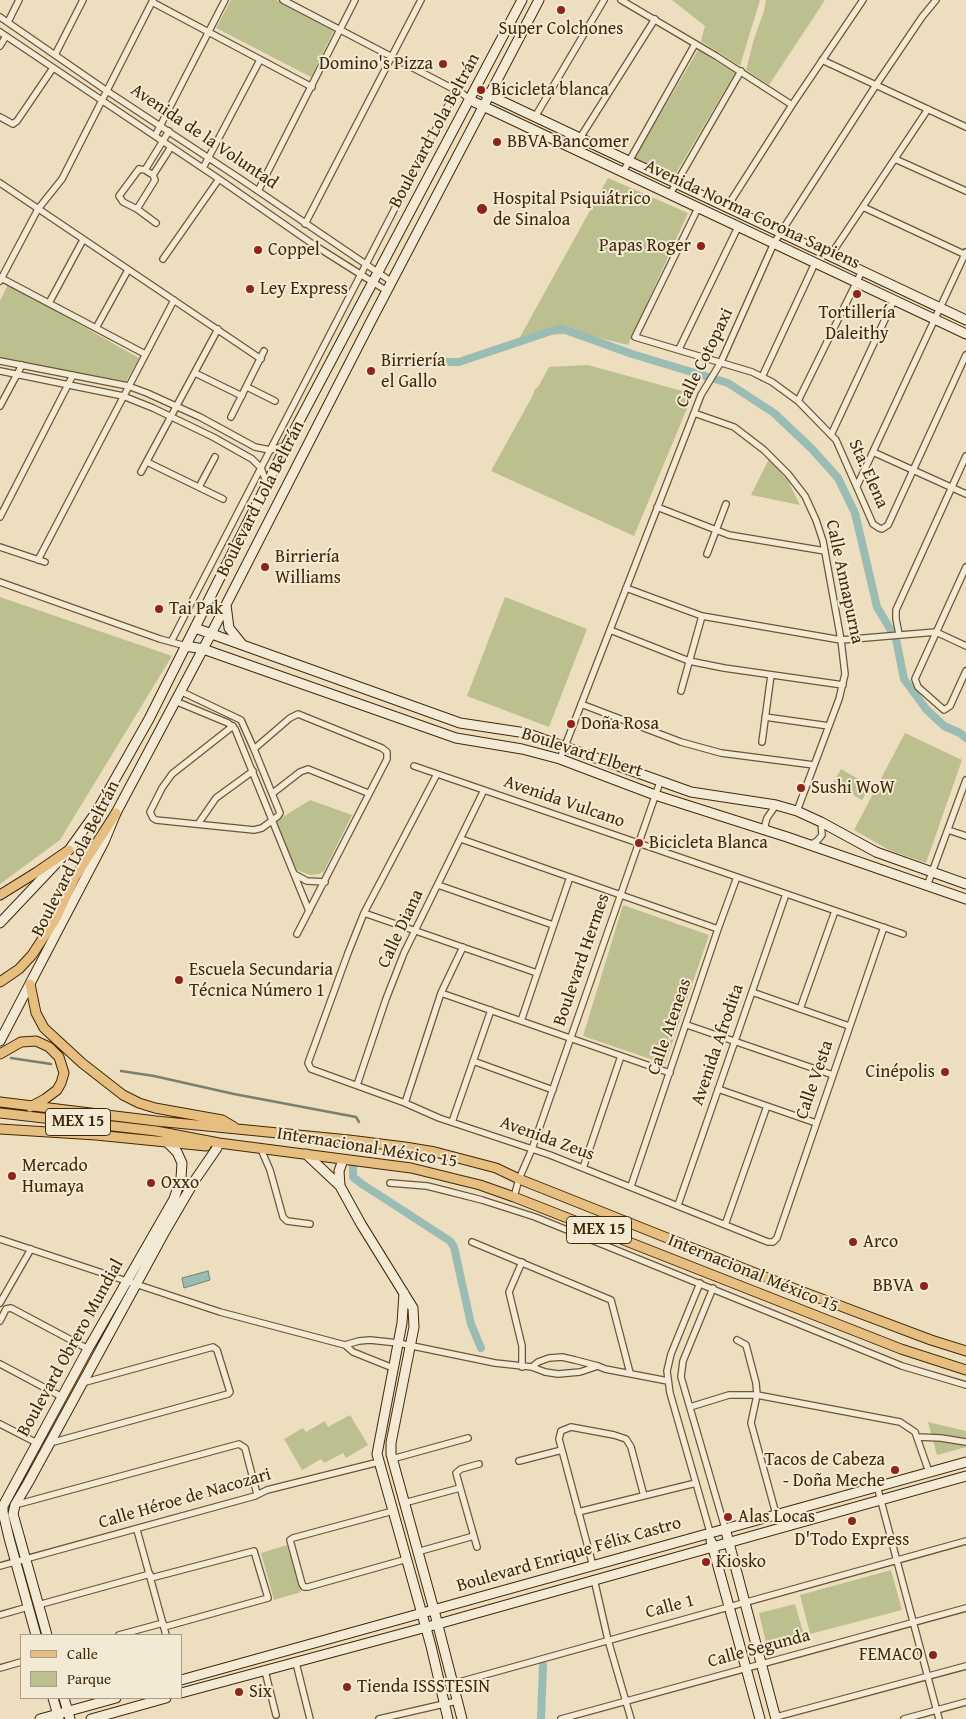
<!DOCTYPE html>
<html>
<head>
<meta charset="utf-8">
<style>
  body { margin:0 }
  #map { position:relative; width:966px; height:1719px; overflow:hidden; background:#eddebf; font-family:"Gentium Book Plus",serif }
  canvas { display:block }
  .legend { position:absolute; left:20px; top:1634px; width:162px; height:65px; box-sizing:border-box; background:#f3ead5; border:1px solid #ac9c83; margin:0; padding:6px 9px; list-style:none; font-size:15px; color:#422807 }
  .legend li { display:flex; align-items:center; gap:10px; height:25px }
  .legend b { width:25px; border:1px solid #ac9c83 }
</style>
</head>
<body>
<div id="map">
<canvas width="966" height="1719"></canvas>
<ul class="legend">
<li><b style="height:6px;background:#e6bf80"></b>Calle</li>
<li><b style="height:14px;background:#bcc08f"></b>Parque</li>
</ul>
</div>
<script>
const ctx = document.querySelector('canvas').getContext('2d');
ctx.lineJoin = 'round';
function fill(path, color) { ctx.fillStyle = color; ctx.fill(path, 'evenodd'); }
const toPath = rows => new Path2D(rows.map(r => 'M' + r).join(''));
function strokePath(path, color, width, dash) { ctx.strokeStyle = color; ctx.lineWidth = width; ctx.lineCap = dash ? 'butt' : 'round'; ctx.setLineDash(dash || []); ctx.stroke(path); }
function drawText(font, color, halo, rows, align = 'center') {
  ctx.font = font + ' "Gentium Book Plus",serif'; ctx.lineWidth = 4; ctx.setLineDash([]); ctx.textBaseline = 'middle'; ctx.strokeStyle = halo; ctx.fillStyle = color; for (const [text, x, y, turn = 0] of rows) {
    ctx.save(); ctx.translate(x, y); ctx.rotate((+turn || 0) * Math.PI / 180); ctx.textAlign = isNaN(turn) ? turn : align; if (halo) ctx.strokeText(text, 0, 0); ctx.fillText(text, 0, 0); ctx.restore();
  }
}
fill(toPath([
  [231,0,276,0,334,30,311,77,216,28],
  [672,0,760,0,740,66,701,41,705,26],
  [766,0,825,0,769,85,746,70,754,39,764,11],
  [698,50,735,73,673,178,634,159],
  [608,178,688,213,628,345,579,333,520,337],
  [8,284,139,358,125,383,0,357,0,301],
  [588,365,693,394,634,536,491,471,533,395,535,389,538,387,549,367],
  [769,459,788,481,800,505,751,495],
  [0,597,172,656,60,840,0,884],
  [505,597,587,629,549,727,467,696],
  [905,733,962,760,926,863,889,850,854,830],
  [841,769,870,786,862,800,833,783],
  [310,800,352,815,324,871,319,874,310,875,297,870,275,822],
  [623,905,709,935,665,1064,583,1036],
  [350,1415,368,1445,346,1458,343,1453,324,1463,321,1459,302,1470,284,1439,303,1428,306,1432,325,1421,328,1427],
  [928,1422,966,1431,966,1447,937,1455],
  [287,1545,301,1592,274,1600,261,1553],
  [891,1570,902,1610,810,1634,800,1595],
  [795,1604,804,1635,767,1647,759,1613]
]), '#bcc08f');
const water = toPath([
  [208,1271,210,1280,184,1288,182,1278,208,1271]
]);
fill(water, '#99bcb4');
strokePath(water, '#76816f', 1);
strokePath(toPath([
  [11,1058,51,1064],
  [121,1071,154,1076,234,1094,356,1117,359,1122]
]), '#76816f', 2.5);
strokePath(toPath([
  [395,362,459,362,560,328,632,354,728,383,774,413,812,449,838,478,855,513,877,607,896,639,904,679,926,709,944,726,960,733,966,738],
  [353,1163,353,1177,362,1184,450,1241,454,1247,471,1324,481,1348],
  [541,1719,543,1665]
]), '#99bcb4', 8);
const street = toPath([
  [283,0,463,94,470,100],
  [621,0,716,56,792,105],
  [152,2,312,87],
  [0,17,107,91,242,180,392,282],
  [8,22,19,0],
  [0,32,219,179,314,245,387,291],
  [0,46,6,36],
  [55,55,83,0],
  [822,60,966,127],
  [0,117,13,124,17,121,53,68],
  [535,117,604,0],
  [155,136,225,0],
  [580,138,655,19],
  [895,159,966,191],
  [203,168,260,60],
  [139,169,145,170,153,175,155,180,137,209,123,202,119,196,139,169],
  [145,170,169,131],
  [623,172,695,44],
  [153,175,171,147],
  [0,183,261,359],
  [258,191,355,0],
  [670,194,741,71],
  [727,207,792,105,863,0],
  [863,207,966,255],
  [698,208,635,337,752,372,772,382,798,401,836,440,873,524,879,528,882,529,888,525,966,355],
  [137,209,156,223],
  [305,224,421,0],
  [830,256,928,109],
  [163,259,219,179],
  [1,278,145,354],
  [0,281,38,209,62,179,153,0],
  [49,303,83,240],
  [96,328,128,270],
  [679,349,738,227],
  [0,361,128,386,147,393,200,417,255,447,270,450,286,446],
  [0,371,123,396,153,408,213,437,252,459,261,468,267,484],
  [195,373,242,396],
  [762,377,815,263],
  [247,387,275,401],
  [798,401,862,271],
  [0,406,22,365],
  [694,413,734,427,764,450,788,474,805,496,816,520,823,541,841,640,845,674,839,699,797,811],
  [231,417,264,351],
  [831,435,894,300],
  [873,452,966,494],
  [147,462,223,499],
  [141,472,218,329],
  [857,486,966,252],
  [199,487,215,457],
  [657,507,729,535,825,551],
  [0,517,73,375],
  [0,547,45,562],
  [707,554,726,504],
  [38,560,174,300],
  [966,567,915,679,918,687,944,710,950,706,966,671],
  [0,582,160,639,186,646],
  [626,588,702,616,841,640,936,632,966,646],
  [610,630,689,661,724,668,843,685],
  [899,634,896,619,896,610,966,456],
  [171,642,456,90],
  [180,691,241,720,254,749,280,813,278,816,262,828,254,830,156,820,153,818,150,812,162,788,172,774,233,726],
  [681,691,702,616],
  [175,701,228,723,235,729,309,911],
  [581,704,681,742,721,753,814,765],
  [765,717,829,726],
  [762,742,771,675],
  [254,749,290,718,298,714,382,748,387,752,387,759,297,934],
  [560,759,701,395,721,362,774,243,876,85,922,17,936,0],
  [414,766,903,934],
  [437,774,364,913,348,953,308,1063,311,1069,405,1103,439,1118,550,1155,768,1242,773,1242,777,1238,884,927],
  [273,793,300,772,308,769,368,793],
  [198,824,216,798,253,771],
  [948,830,966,836],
  [767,831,765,825,767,818,776,805],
  [461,839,718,929],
  [810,845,817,841,822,835,821,822],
  [294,874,307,881,325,882],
  [438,885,553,925],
  [927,886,966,780],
  [364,913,537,973],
  [752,992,849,1026],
  [441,993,670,1073],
  [800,1009,835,911],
  [521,1021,570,877],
  [687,1025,833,1075],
  [473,1061,553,1090],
  [357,1085,386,999,404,953,484,790],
  [718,1089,816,1123],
  [405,1103,441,993,463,947],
  [452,1122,491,1010],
  [260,1147,270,1170,283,1217,287,1221,310,1224],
  [583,1168,621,1056],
  [390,1183,427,1186,447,1191,482,1200,535,1217,902,1366,966,1385],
  [631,1186,718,929,737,877],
  [514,1197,519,1179,532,1149,660,782],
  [678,1205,786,894],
  [725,1225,767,1106],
  [0,1239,220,1312,345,1345,353,1352,393,1368],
  [472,1242,611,1300,630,1373],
  [522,1262,509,1292,522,1346,522,1367],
  [700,1283,671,1354,667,1371,670,1393,710,1532],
  [713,1288,683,1361,681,1377,725,1528],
  [0,1303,31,1249],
  [0,1321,6,1309,11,1308,88,1349],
  [737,1340,746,1345,756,1383,757,1395,751,1423,776,1514],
  [345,1345,359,1341,370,1340,398,1343,495,1363,532,1367],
  [562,1357,575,1360,598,1366,580,1372,558,1374,545,1372,532,1367,538,1362,549,1358,562,1357],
  [0,1364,62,1397],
  [598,1366,605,1369,668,1381],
  [690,1407,729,1395,757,1395,900,1422,915,1432,929,1472],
  [0,1424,37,1443],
  [918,1437,941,1438,966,1442],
  [50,1443,228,1394,230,1392,217,1350,213,1347,82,1383],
  [392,1459,468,1438],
  [519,1461,562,1450],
  [877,1486,939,1719],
  [404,1503,460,1488],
  [15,1505,239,1444,245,1448,257,1494],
  [393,1511,293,1538,290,1540,302,1584,304,1587,308,1587,407,1559],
  [578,1512,696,1483],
  [137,1530,166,1635],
  [477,1547,456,1473,461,1469,479,1464],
  [417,1552,474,1536],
  [0,1566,255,1496,267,1490,379,1462],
  [593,1566,559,1439,561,1431,571,1427,614,1435,626,1439,631,1447,644,1496],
  [151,1578,254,1551,268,1598,164,1627],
  [594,1579,608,1640,631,1719],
  [38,1605,150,1574],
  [0,1615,28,1607],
  [119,1635,163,1623],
  [296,1663,310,1719],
  [0,1668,21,1662],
  [265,1671,276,1715],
  [452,1684,966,1541],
  [776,1717,966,1666],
  [379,1719,457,1701],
  [561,1719,966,1608],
  [904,1719,966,1702]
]);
const secondary = toPath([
  [476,89,966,320],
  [470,100,966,334],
  [226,605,229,628,241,643],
  [195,628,446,718,460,723,526,733,691,792,776,805,797,811,821,822,876,852,966,884],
  [186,646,203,649,456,738,522,749,560,759,655,795,787,837,966,899],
  [0,923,69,850,97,811,149,719,286,446,522,0],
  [0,1041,104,842,116,813,211,634,370,323,539,0],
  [306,1154,340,1186,361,1224,413,1308,414,1327,391,1443,391,1454,434,1610,462,1719],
  [340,1186,339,1171,343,1160],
  [404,1293,402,1323,377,1454,431,1646,448,1719],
  [725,1528,776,1719],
  [711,1541,760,1719],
  [36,1635,9,1538,3,1512,3,1506,88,1349,174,1199,181,1178,182,1163,177,1152,166,1141],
  [47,1635,13,1514,15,1505,28,1483,164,1233,195,1180,217,1148],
  [181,1680,966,1462],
  [181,1693,438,1624,966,1476],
  [53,1698,59,1719],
  [64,1698,70,1719],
  [40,1719,116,1698],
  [91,1719,166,1698]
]);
const primary = toPath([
  [0,895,37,872,69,850],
  [0,982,19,969,32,955,55,920,75,877,116,813],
  [30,984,36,1013,44,1028,82,1063,123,1095,139,1103,155,1108,222,1120,234,1127],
  [0,1054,21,1042,36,1041,49,1047,59,1057,64,1073,61,1083,57,1090,45,1099,30,1107],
  [0,1102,156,1121,349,1140,405,1147,435,1152,496,1168,519,1179,798,1290,931,1340,966,1351],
  [0,1113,156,1131,219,1143,411,1168,480,1185,514,1197,901,1349,966,1370],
  [0,1129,96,1135,206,1146]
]);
strokePath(street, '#6d5635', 8);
strokePath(secondary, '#422807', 11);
strokePath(primary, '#422807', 11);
strokePath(street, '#f3ead5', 5.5);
strokePath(secondary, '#f3ead5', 9);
strokePath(primary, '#e6bf80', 9);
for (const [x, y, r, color] of [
  [561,10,5,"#8f2418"],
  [443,64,5,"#8f2418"],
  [481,90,5,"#8f2418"],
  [497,142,5,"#8f2418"],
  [482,209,6,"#8f2418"],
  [701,246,5,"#8f2418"],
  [258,250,5,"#8f2418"],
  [250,289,5,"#8f2418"],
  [857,294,5,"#8f2418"],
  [371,371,5,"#8f2418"],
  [265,567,5,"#8f2418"],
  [159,609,5,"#8f2418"],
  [571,724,5,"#8f2418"],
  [801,788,5,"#8f2418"],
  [639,843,5,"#8f2418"],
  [179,980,5,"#8f2418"],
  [945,1072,5,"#8f2418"],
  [12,1176,5,"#8f2418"],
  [151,1183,5,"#8f2418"],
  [853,1242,5,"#8f2418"],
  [924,1286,5,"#8f2418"],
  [895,1470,5,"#8f2418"],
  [728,1517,5,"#8f2418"],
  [852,1521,5,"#8f2418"],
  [706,1562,5,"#8f2418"],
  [933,1655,5,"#8f2418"],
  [347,1687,5,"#8f2418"],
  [239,1692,5,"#8f2418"]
]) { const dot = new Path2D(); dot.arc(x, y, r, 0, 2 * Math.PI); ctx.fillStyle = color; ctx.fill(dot); strokePath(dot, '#f3ead5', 2); }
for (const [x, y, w] of [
  [78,1122,65],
  [599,1230,65]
]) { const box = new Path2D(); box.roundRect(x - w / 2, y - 13.5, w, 27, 4); ctx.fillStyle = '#f3ead5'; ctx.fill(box); strokePath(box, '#422807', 1); }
drawText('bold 16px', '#422807', null, [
  ["MEX 15",78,1122],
  ["MEX 15",599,1230]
]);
drawText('18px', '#422807', '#f3ead5', [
  ["Super Colchones",561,29,"center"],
  ["Domino's Pizza",433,64,"right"],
  ["Bicicleta blanca",491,90],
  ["BBVA Bancomer",507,142],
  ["Hospital Psiquiátrico",493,199],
  ["de Sinaloa",493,220],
  ["Papas Roger",691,246,"right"],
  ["Coppel",268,250],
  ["Ley Express",260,289],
  ["Tortillería",857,313,"center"],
  ["Daleithy",857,334,"center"],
  ["Birriería",381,361],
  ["el Gallo",381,382],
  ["Birriería",275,557],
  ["Williams",275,578],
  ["Tai Pak",169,609],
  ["Doña Rosa",581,724],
  ["Sushi WoW",811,788],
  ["Bicicleta Blanca",649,843],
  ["Escuela Secundaria",189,970],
  ["Técnica Número 1",189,991],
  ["Cinépolis",935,1072,"right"],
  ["Mercado",22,1166],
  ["Humaya",22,1187],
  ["Oxxo",161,1183],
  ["Arco",863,1242],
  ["BBVA",914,1286,"right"],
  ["Tacos de Cabeza",885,1460,"right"],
  ["- Doña Meche",885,1481,"right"],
  ["Alas Locas",738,1517],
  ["D'Todo Express",852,1540,"center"],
  ["Kiosko",716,1562],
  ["FEMACO",923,1655,"right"],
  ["Tienda ISSSTESIN",357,1687],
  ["Six",249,1692]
], 'left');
drawText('18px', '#422807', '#f3ead5', [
  ["Boulevard Lola Beltrán",435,131,-62],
  ["Avenida de la Voluntad",204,137,34],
  ["Avenida Norma Corona Sapiens",752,215,25],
  ["Calle Cotopaxi",705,358,-64],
  ["Sta. Elena",868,474,66],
  ["Boulevard Lola Beltrán",261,499,-63],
  ["Calle Annapurna",844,582,78],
  ["Boulevard Elbert",582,753,18],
  ["Avenida Vulcano",564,802,19],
  ["Boulevard Lola Beltrán",76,859,-63],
  ["Calle Diana",401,929,-65],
  ["Boulevard Hermes",582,960,-71],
  ["Calle Ateneas",670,1027,-71],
  ["Avenida Afrodita",718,1045,-71],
  ["Calle Vesta",815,1080,-71],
  ["Avenida Zeus",547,1139,20],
  ["Internacional México 15",367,1148,9],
  ["Internacional México 15",753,1274,22],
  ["Boulevard Obrero Mundial",71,1348,-61],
  ["Calle Héroe de Nacozari",185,1499,-16],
  ["Boulevard Enrique Félix Castro",569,1555,-16],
  ["Calle 1",670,1607,-15],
  ["Calle Segunda",759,1649,-15]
]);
</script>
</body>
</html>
